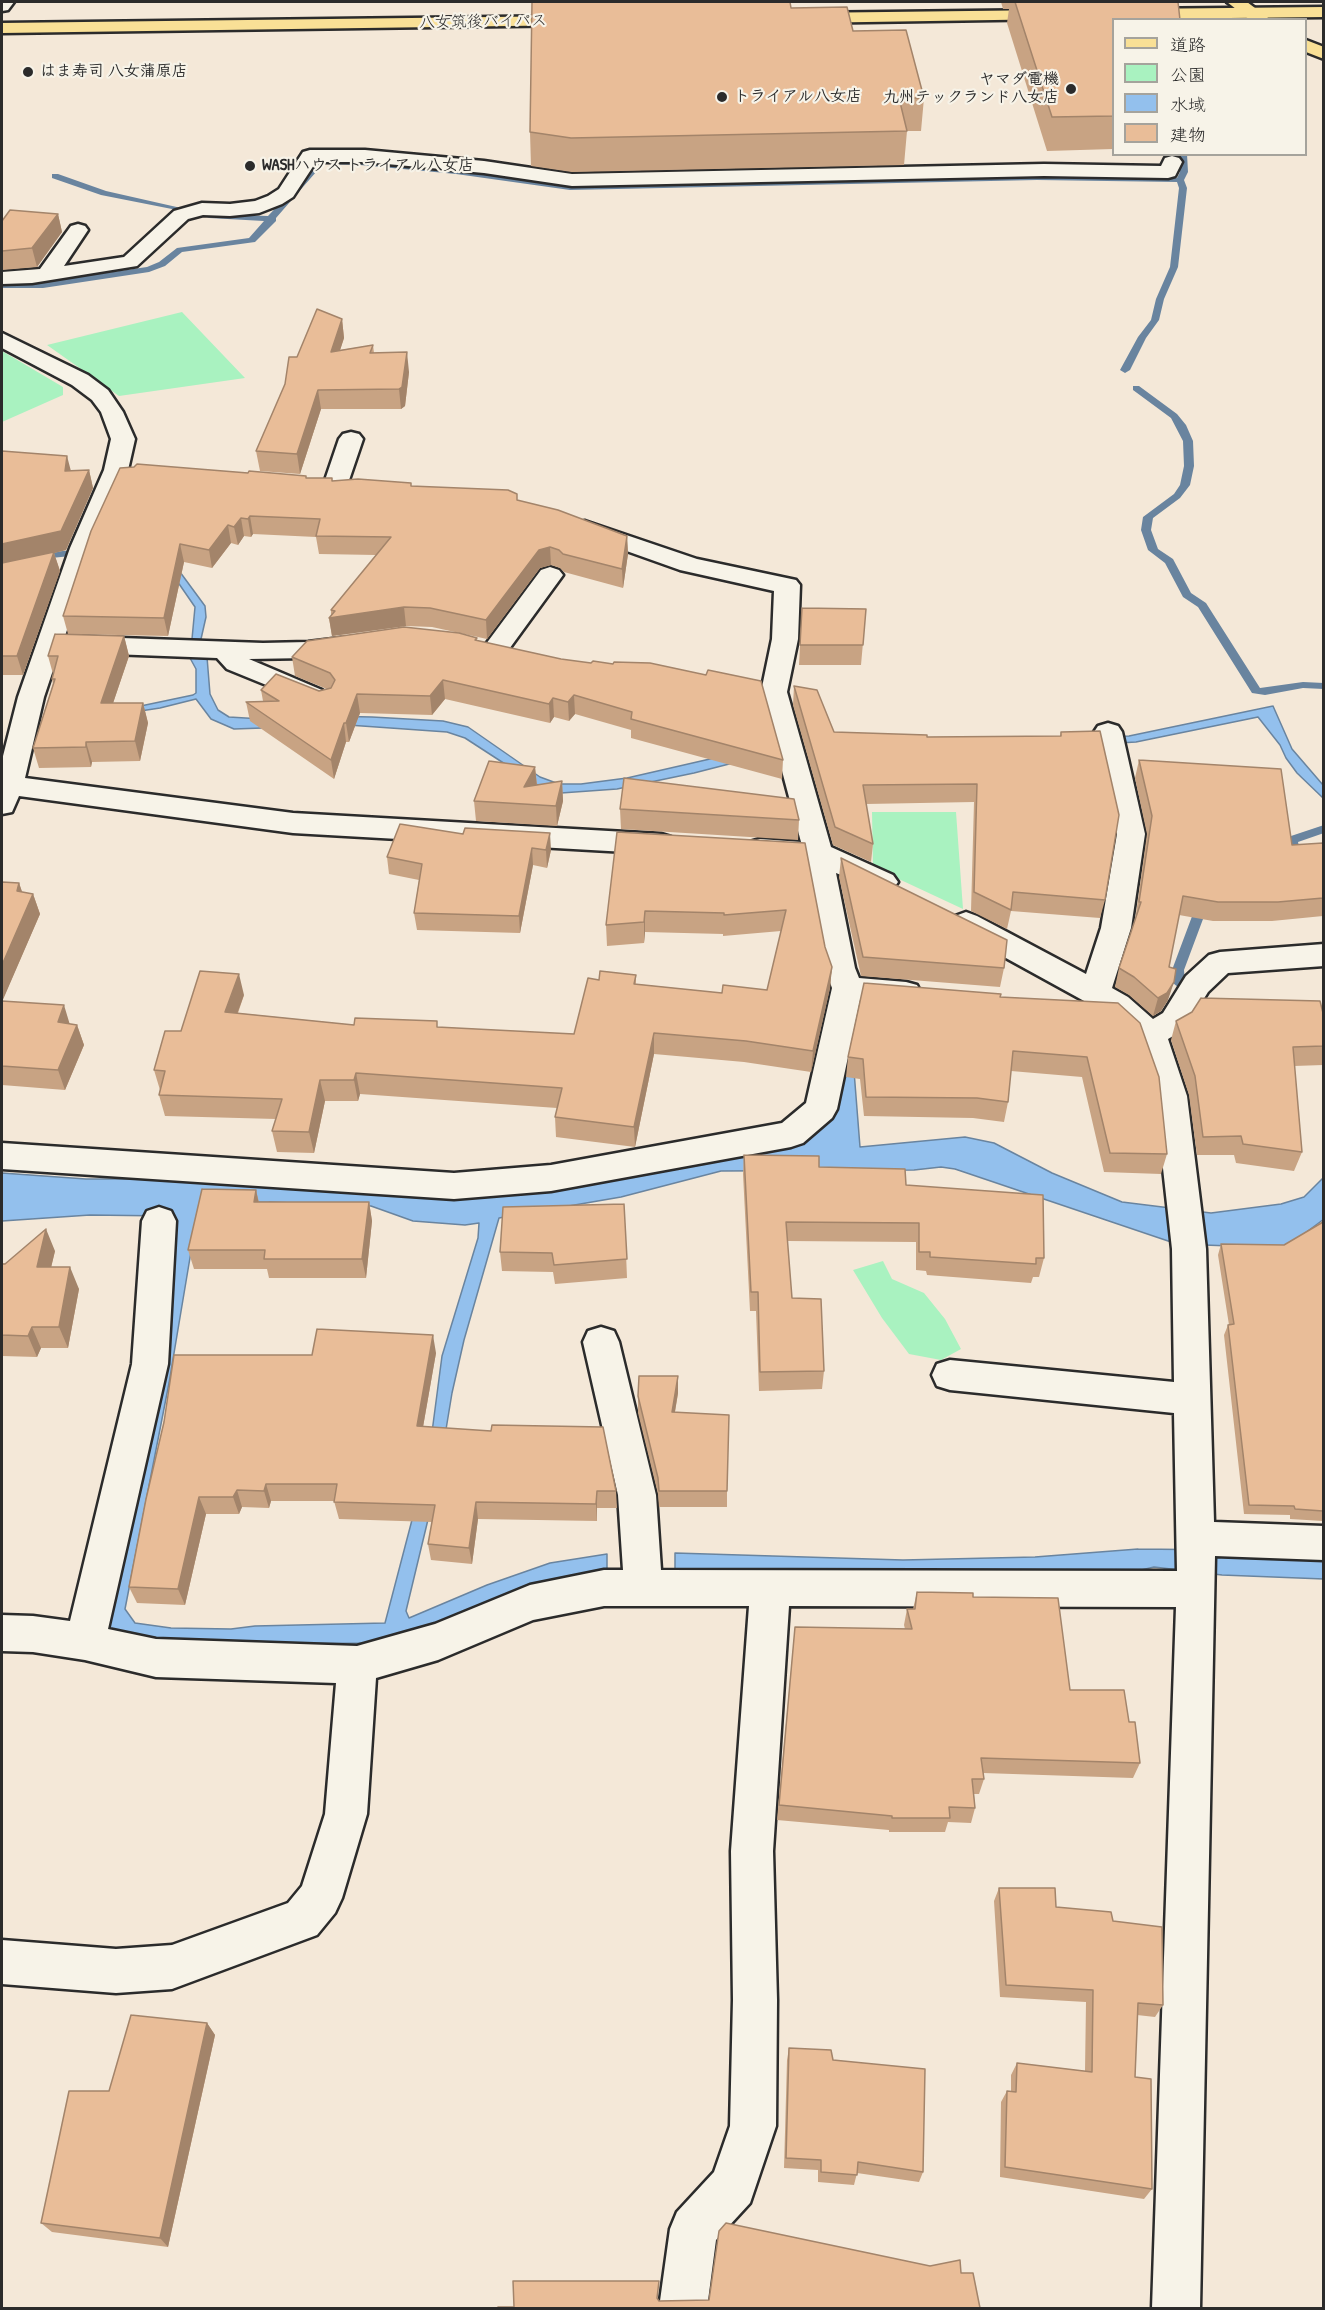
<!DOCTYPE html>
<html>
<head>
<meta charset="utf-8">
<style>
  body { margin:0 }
  #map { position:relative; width:1325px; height:2310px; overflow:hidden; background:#f4e8d8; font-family:"Patrick Hand","Klee One",sans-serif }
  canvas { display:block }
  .frame { position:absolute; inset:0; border:3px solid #2b2b2b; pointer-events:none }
  .legend { position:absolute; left:1112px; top:18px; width:195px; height:138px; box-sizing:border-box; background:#f7f3e8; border:2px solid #a5a39c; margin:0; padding:8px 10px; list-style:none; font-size:18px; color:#2b2b2b }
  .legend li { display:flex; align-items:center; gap:12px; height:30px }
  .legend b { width:30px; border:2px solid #a5a39c }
</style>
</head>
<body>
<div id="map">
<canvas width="1325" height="2310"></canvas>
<div class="frame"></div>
<ul class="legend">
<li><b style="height:8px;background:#f9e096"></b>道路</li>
<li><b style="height:16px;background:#a9f2c0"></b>公園</li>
<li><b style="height:16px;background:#93c0ed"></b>水域</li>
<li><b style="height:16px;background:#e9bd98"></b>建物</li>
</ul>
</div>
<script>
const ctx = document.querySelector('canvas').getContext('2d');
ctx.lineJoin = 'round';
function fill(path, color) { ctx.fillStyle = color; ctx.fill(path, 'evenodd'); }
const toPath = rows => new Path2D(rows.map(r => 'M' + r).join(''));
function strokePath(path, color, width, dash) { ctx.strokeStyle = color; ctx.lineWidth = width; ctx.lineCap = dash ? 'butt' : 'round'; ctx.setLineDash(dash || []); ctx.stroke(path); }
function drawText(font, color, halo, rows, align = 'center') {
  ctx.font = font + ' "Patrick Hand","Klee One",sans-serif'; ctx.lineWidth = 4.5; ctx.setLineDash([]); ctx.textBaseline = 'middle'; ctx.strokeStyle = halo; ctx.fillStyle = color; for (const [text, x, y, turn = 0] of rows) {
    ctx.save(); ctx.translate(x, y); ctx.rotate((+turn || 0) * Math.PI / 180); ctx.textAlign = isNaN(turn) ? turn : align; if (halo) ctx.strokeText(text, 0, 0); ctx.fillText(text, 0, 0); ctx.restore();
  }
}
fill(toPath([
  [182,312,245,378,119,396,47,345],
  [2,351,63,387,63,395,2,422],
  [872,812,956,812,963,909,873,867],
  [883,1261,892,1279,924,1293,945,1319,961,1349,941,1360,909,1354,882,1318,853,1270]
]), '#a9f2c0');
const water = toPath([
  [180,572,205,606,206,617,201,639,192,639,195,607,175,578,180,572],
  [207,657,210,694,218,710,229,717,262,719,327,716,372,717,443,721,468,727,540,777,559,784,581,784,627,778,771,745,776,752,694,773,617,789,561,793,542,788,465,738,447,732,348,725,234,729,211,719,196,699,160,708,55,724,193,695,196,693,196,669,190,658,207,657],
  [1273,706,1292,749,1323,785,1323,798,1297,773,1286,758,1280,745,1258,717,1136,742,1101,744,1090,737,1129,736,1273,706],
  [841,1070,854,1071,860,1147,965,1137,994,1143,1052,1173,1122,1202,1211,1213,1281,1204,1304,1197,1323,1178,1324,1219,1285,1248,1177,1244,955,1169,941,1167,914,1170,721,1171,621,1197,499,1218,464,1340,452,1393,438,1478,406,1611,409,1618,487,1585,550,1563,607,1554,607,1575,394,1643,218,1644,183,1648,104,1629,167,1216,90,1215,2,1221,2,1173,86,1179,136,1179,152,1173,493,1194,770,1145,841,1070],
  [269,1202,371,1206,413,1221,465,1225,479,1223,478,1238,442,1356,429,1455,385,1623,255,1626,231,1629,171,1628,135,1623,125,1609,169,1383,199,1204,269,1202],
  [1138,1549,1227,1550,1323,1556,1324,1579,1222,1575,1154,1567,1137,1571,675,1576,675,1553,903,1560,1035,1557,1138,1549]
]);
fill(water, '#93c0ed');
strokePath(water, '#69849f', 1.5);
fill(toPath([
  [1179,154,1187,154,1188,172,1184,180,1187,188,1178,267,1164,299,1159,320,1146,338,1130,370,1125,373,1120,370,1138,337,1151,320,1156,299,1170,267,1179,188,1177,182,1037,180,570,190,456,174,360,165,323,164,276,218,276,221,255,242,182,252,165,266,149,272,43,288,2,288,2,283,43,282,147,267,159,262,177,248,249,238,264,221,209,218,205,216,209,214,268,216,321,160,360,161,456,170,570,186,1037,176,1177,178,1180,172,1179,154],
  [52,174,58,174,106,191,181,208,177,210,101,195,52,178,52,174],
  [1133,386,1139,386,1177,414,1186,425,1193,441,1194,466,1190,485,1180,498,1153,518,1151,530,1158,549,1173,559,1191,593,1206,603,1260,688,1303,682,1324,683,1324,689,1303,688,1265,695,1252,693,1198,607,1183,597,1165,563,1148,550,1141,530,1143,517,1174,494,1180,485,1184,466,1183,441,1171,418,1133,390,1133,386],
  [87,549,91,550,91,554,51,558,2,568,2,562,51,552,87,549],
  [1324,825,1324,833,1298,842,1302,860,1300,863,1292,863,1286,840,1288,837,1324,825],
  [1203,899,1209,903,1184,970,1185,983,1179,988,1173,983,1172,970,1197,903,1203,899]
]), '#69849f');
const minor = toPath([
  [2,2,14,2,8,10,2,11,2,2],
  [310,150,365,150,484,161,572,174,1044,164,1161,166,1165,158,1172,156,1179,158,1182,162,1175,176,1168,178,1044,176,572,186,484,173,365,162,316,162,293,197,282,204,259,213,230,216,203,215,188,219,137,266,32,283,2,284,2,272,40,269,71,226,78,224,85,226,88,230,64,266,124,257,174,211,202,203,230,204,255,201,268,196,279,189,303,152,310,150],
  [2,333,88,375,108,390,123,412,135,439,128,470,94,548,65,636,263,643,308,642,341,638,350,640,354,646,350,652,308,658,249,659,322,690,326,696,322,702,313,704,227,669,217,658,59,652,44,697,25,778,293,813,661,834,671,837,675,844,671,851,661,854,293,833,19,796,12,812,2,814,2,760,18,697,70,548,104,470,111,439,101,412,92,400,72,385,2,348,2,333],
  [351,432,359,434,363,439,347,486,343,491,335,493,327,491,323,486,339,439,343,434,351,432],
  [585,521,697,559,796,580,800,585,798,639,787,692,831,847,893,875,898,882,893,889,883,892,836,873,855,968,859,978,906,982,917,985,921,993,917,1001,906,1004,860,1000,837,1109,832,1118,803,1143,791,1147,551,1191,454,1199,2,1169,2,1143,454,1173,551,1165,782,1123,806,1103,832,988,825,968,805,862,760,859,750,856,746,849,750,842,760,839,801,842,761,692,772,639,774,591,680,570,576,533,573,528,576,523,585,521],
  [550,567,559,570,563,575,504,656,495,658,486,656,482,650,486,644,541,570,550,567],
  [1108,723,1118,726,1122,732,1145,834,1131,928,1112,988,1128,997,1153,1019,1163,1013,1186,976,1209,955,1220,952,1324,944,1324,966,1228,973,1208,992,1185,1029,1168,1039,1187,1096,1206,1249,1214,1522,1324,1526,1324,1560,1215,1556,1200,2308,1152,2308,1176,1607,789,1606,773,1851,777,2000,776,2126,750,2203,716,2240,707,2308,659,2308,670,2229,677,2212,714,2172,730,2126,733,2000,731,1851,749,1606,604,1606,533,1620,438,1660,376,1678,367,1814,342,1898,335,1913,317,1935,172,1989,116,1993,2,1984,2,1940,116,1949,172,1945,288,1903,302,1886,325,1814,336,1683,156,1677,85,1660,33,1652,2,1651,2,1615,33,1616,70,1621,132,1364,142,1221,147,1211,159,1207,171,1211,176,1221,168,1364,108,1629,156,1639,357,1646,435,1624,530,1585,604,1570,623,1570,618,1495,583,1342,588,1331,601,1327,614,1331,619,1342,656,1495,661,1570,1177,1571,1174,1413,950,1390,937,1386,932,1375,937,1364,950,1360,1174,1382,1172,1249,1155,1096,1137,1041,1106,1013,955,930,951,923,955,916,966,912,977,916,1086,974,1101,928,1117,834,1094,732,1098,726,1108,723]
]);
const major = toPath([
  [1227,2,1247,2,1271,20,1250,20,1227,2],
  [1306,40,1324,47,1324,59,1306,52,1306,40]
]);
const highway = toPath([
  [1324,7,1324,17,1133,19,1127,18,1124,14,1127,10,1133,9,1324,7],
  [1052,10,1058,11,1061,15,1058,19,803,23,797,22,794,18,797,14,803,13,1052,10],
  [575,16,581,17,584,21,581,25,2,33,2,23,575,16]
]);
strokePath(minor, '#2b2b2b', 5);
strokePath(major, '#2b2b2b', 5);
strokePath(highway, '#2b2b2b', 5);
fill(minor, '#f7f3e8');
fill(major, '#f9e096');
fill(highway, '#f9e096');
fill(toPath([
  [1001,2,1178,2,1113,20,1113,149,1047,151,1007,23,1009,9,1003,9],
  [791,8,853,31,924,98,921,131,907,131,904,165,572,172,531,166,530,132],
  [58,214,62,232,37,267,2,270,2,221],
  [342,319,344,338,340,350,373,345,374,353,409,372,405,406,401,409,321,409,300,474,260,471,256,451,297,357],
  [2,451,71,471,89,470,93,488,66,550,54,553,60,571,23,675,2,675],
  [306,478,332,478,332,481,411,486,517,500,627,536,628,554,623,588,564,572,560,568,551,565,540,568,487,639,432,627,406,626,332,636,329,618,331,616,331,610,376,555,319,554,316,537,253,534,251,537,244,536,238,545,231,543,212,568,184,562,168,636,68,634,63,616,91,531],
  [802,608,866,609,861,665,799,665],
  [124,636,129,656,113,703,143,703,148,723,140,761,92,762,91,767,39,768,33,748,53,684,52,679,53,674,48,656],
  [477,638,477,641,783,760,782,779,631,738,631,730,575,714,569,721,554,717,550,723,445,699,432,715,360,713,349,742,346,742,334,779,250,721,246,702,263,701,261,690,319,691,327,689,295,676,292,657],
  [794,686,834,732,927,737,1060,736,1061,732,1105,900,1100,918,1011,911,1007,929,971,911,974,802,866,804,873,844,871,862,833,845,793,705],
  [1139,760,1292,845,1323,843,1323,916,1272,921,1213,921,1179,915,1169,967,1168,1000,1161,1011,1153,1016,1129,995,1115,987,1119,968,1135,921,1147,834,1135,778],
  [535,767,537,785,562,781,563,801,557,826,476,821,474,801],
  [620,809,799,820,798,840,621,829],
  [400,824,551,850,547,868,533,865,520,933,417,930,414,913,419,880,389,874,387,857],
  [805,843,825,947,832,967,830,988,811,1072,744,1062,654,1054,635,1147,556,1137,555,1117,557,1108,360,1094,358,1101,325,1101,314,1153,277,1152,272,1131,276,1119,165,1116,159,1095,160,1090,154,1070,181,1031,244,995,238,1013,354,1025,437,1027,574,1034,599,980,636,975,636,984,722,993,767,990,781,931,723,936,723,934,645,932,644,943,607,946,606,925],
  [841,858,1004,968,1000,987,861,976,839,877],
  [2,882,19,883,22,892,33,894,40,914,2,1001,70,1024,77,1025,84,1045,65,1090,2,1085],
  [1000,997,1118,1003,1167,1154,1161,1174,1104,1172,1082,1077,1011,1071,1008,1102,1004,1122,973,1118,864,1116,860,1079,846,1077,848,1057],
  [1323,1013,1323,1065,1294,1066,1302,1152,1294,1171,1236,1163,1234,1155,1197,1155,1189,1095,1171,1040,1176,1021],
  [744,1155,819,1167,906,1185,1044,1258,1039,1277,1033,1277,1031,1283,927,1275,926,1271,916,1270,916,1242,787,1241,792,1298,824,1371,822,1389,759,1391,756,1311,750,1311,743,1174],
  [256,1190,259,1202,369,1202,372,1221,366,1278,269,1278,267,1269,194,1269,188,1250],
  [624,1204,627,1278,555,1284,553,1272,502,1271,500,1252],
  [1323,1222,1323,1521,1290,1519,1290,1515,1244,1514,1224,1335,1228,1325,1229,1325,1218,1255,1221,1244,1284,1245],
  [55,1251,51,1267,79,1289,68,1348,41,1348,37,1357,2,1356,2,1264],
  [436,1353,423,1427,616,1491,617,1508,597,1508,597,1521,478,1519,472,1564,431,1560,428,1544,432,1522,339,1519,334,1501,271,1501,269,1508,242,1507,239,1514,206,1514,185,1605,137,1603,129,1587,312,1355],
  [678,1393,675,1412,727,1491,727,1507,659,1507,658,1494,638,1413,638,1396],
  [917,1592,973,1597,1070,1690,1129,1722,1140,1763,1133,1778,983,1773,984,1779,979,1794,974,1794,975,1808,971,1823,948,1822,945,1832,889,1832,889,1830,777,1820,795,1627,905,1629,904,1625,907,1609,913,1609],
  [999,1888,1056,1907,1113,1921,1163,2005,1155,2017,1137,2015,1135,2077,1152,2189,1144,2199,1000,2177,1001,2102,1007,2091,1011,2092,1011,2075,1017,2063,1085,2071,1086,2002,1000,1997,994,1901],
  [207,2023,215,2035,168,2247,52,2232,41,2223,109,2091],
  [789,2048,833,2060,923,2172,919,2182,857,2173,854,2185,818,2182,818,2170,784,2168,787,2060]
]), '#c8a383');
fill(toPath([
  [58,214,62,232,37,267,32,248],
  [342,319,344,338,333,372,331,352],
  [407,352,409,372,405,406,401,409,399,389],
  [318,390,321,409,300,474,297,454],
  [67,456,72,475,65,471],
  [89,470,93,488,66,550,54,553,60,571,23,675,17,656,2,564,2,544],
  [250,516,253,534,251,537,248,519],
  [241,518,244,536,238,545,234,527],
  [228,525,231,543,212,568,209,550],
  [627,536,628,554,623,588,622,569],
  [180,544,184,562,168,636,164,618],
  [550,547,551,565,540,568,487,639,486,620,539,550],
  [404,607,406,626,332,636,329,618],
  [124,636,129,656,106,724,101,703],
  [443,680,445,699,432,715,430,696],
  [357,694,360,713,349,742,346,723],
  [574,695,575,714,569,721,568,702],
  [553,698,554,717,550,723,549,704],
  [143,703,148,723,140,761,135,741],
  [344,723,346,742,334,779,331,760],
  [86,742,92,762,91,767,86,747],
  [535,767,537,787,524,787],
  [562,781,563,801,557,826,556,806],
  [550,833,551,850,547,868,546,850],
  [532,848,533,865,520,933,519,916],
  [19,883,26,903,17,891],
  [33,894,40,914,2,1002,2,965],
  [645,911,645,932,644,943,644,922],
  [832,967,830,988,811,1072,813,1051],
  [239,974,244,995,230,1033,225,1012],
  [1174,982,1168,1000,1161,1011,1153,1016,1158,998],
  [64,1005,70,1025,58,1022],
  [77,1025,84,1045,65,1090,58,1070],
  [654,1033,654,1054,635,1147,634,1127],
  [356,1073,360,1094,358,1101,354,1080],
  [320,1080,325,1101,314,1153,309,1132],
  [256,1190,260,1209,254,1202],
  [369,1202,372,1221,366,1278,362,1259],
  [46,1229,55,1251,46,1289,37,1267],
  [70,1267,79,1289,68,1348,59,1327],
  [32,1327,41,1348,37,1357,28,1336],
  [433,1335,436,1353,420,1444,417,1426],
  [678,1376,678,1393,672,1429,672,1412],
  [266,1484,271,1501,269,1508,264,1491],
  [237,1490,242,1507,239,1514,233,1497],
  [597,1491,597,1521,596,1504],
  [199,1497,206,1514,185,1605,178,1589],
  [476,1502,478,1519,472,1564,469,1548],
  [207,2023,215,2035,168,2247,160,2238]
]), '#a3846a');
const building = toPath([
  [532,2,790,2,791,8,847,7,853,31,906,30,924,98,899,98,907,131,571,138,530,132,532,2],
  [1015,2,1178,2,1180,20,1113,20,1113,116,1052,117,1015,2],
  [10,210,58,214,32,248,2,251,2,221,10,210],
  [317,309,342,319,331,352,373,345,370,353,407,352,402,387,399,389,318,390,297,454,256,451,285,384,289,357,297,357,317,309],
  [2,451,67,456,65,471,89,470,61,531,2,544,2,451],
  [137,464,248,473,249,471,306,476,306,478,332,478,332,481,358,479,411,483,411,486,508,490,517,494,517,500,558,510,627,536,622,569,563,554,559,550,550,547,539,550,486,620,430,608,404,607,329,618,335,611,331,610,391,537,316,536,320,519,250,516,248,519,241,518,234,527,228,525,209,550,180,544,164,618,63,616,91,531,120,468,134,467,137,464],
  [54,552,17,656,2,656,2,563,54,552],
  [802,608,866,609,863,645,800,645,802,608],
  [404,627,459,633,477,638,475,640,561,659,591,663,593,661,613,664,614,662,650,663,706,675,708,670,761,681,783,760,631,719,632,712,574,695,568,702,553,698,549,704,443,680,430,696,357,694,346,723,344,723,331,760,246,702,279,701,261,690,276,674,319,691,331,688,335,680,330,673,292,657,307,641,404,627],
  [55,634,124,636,101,703,143,703,135,741,86,742,86,747,33,748,55,679,52,679,58,656,48,656,55,634],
  [794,686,817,690,834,732,927,735,927,737,1061,736,1061,732,1100,731,1119,815,1105,900,1013,892,1011,910,974,892,977,784,863,785,873,844,835,827,794,686],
  [1139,760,1281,769,1292,845,1323,843,1323,898,1278,902,1218,902,1183,896,1169,967,1176,969,1174,982,1167,993,1158,998,1134,977,1119,968,1141,902,1139,902,1152,816,1139,760],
  [489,761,535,767,524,787,562,781,556,806,474,801,489,761],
  [624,778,794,799,799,820,620,809,624,778],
  [400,824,463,834,465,828,550,833,546,850,532,848,519,916,414,913,422,864,387,857,400,824],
  [617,832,805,843,825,947,832,967,813,1051,746,1041,654,1033,634,1127,555,1117,562,1088,356,1073,354,1080,320,1080,309,1132,272,1131,282,1099,159,1095,165,1071,154,1070,165,1031,181,1031,200,971,239,974,225,1012,354,1025,355,1018,437,1021,437,1027,574,1034,588,978,599,980,600,971,636,975,634,984,722,993,723,985,767,990,786,910,724,915,724,913,645,911,644,922,606,925,617,832],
  [841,858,1007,940,1004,968,863,957,841,858],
  [2,882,19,883,17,891,33,894,2,965,2,882],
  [864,983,1001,994,1000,997,1118,1003,1140,1023,1159,1077,1167,1154,1110,1153,1087,1057,1013,1051,1008,1102,977,1098,866,1097,863,1059,848,1057,864,983],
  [1201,998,1320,1001,1323,1013,1323,1046,1293,1047,1302,1152,1243,1144,1241,1136,1203,1137,1195,1076,1176,1021,1192,1012,1201,998],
  [2,1001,64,1005,58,1022,77,1025,58,1070,2,1066,2,1001],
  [744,1155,819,1156,819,1167,905,1169,906,1185,1043,1195,1044,1258,1036,1258,1036,1264,930,1257,930,1252,919,1252,919,1223,786,1222,792,1298,821,1299,824,1371,760,1372,758,1292,751,1292,744,1155],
  [202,1189,256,1190,254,1202,369,1202,362,1259,264,1259,265,1250,188,1250,202,1189],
  [624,1204,627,1259,554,1265,552,1253,500,1252,503,1207,624,1204],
  [1323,1222,1323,1511,1295,1509,1294,1506,1249,1505,1228,1325,1234,1324,1221,1244,1284,1245,1323,1222],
  [46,1229,37,1267,70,1267,59,1327,32,1327,28,1336,2,1335,2,1264,5,1264,46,1229],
  [317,1329,433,1335,417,1426,491,1431,492,1425,603,1427,616,1491,597,1491,596,1504,476,1502,469,1548,428,1544,435,1505,334,1502,337,1484,266,1484,264,1491,237,1490,233,1497,199,1497,178,1589,129,1587,146,1499,164,1422,174,1355,312,1355,317,1329],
  [639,1376,678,1376,672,1412,729,1415,727,1491,659,1491,658,1478,638,1396,639,1376],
  [917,1592,973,1593,973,1597,1058,1598,1070,1690,1124,1690,1129,1722,1135,1722,1140,1763,981,1758,984,1779,972,1779,975,1808,949,1807,950,1818,892,1818,892,1816,779,1805,795,1627,912,1629,907,1609,915,1609,917,1592],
  [999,1888,1055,1888,1056,1907,1111,1912,1113,1921,1162,1927,1163,2005,1138,2003,1135,2077,1151,2079,1152,2189,1005,2167,1007,2091,1016,2092,1017,2063,1092,2072,1093,1990,1006,1985,999,1888],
  [131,2015,207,2023,160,2238,41,2223,69,2091,109,2091,131,2015],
  [789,2048,831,2050,833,2060,925,2069,923,2172,858,2162,857,2175,821,2172,821,2160,786,2158,789,2048],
  [726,2223,930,2266,960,2260,961,2273,973,2273,980,2308,497,2308,498,2307,514,2307,513,2281,659,2281,657,2298,659,2301,709,2300,719,2231,726,2223]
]);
fill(building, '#e9bd98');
strokePath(building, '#a3846a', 1.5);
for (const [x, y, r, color] of [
  [28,72,6,"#2b2b2b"],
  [1071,89,6,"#2b2b2b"],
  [722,97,6,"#2b2b2b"],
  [250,166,6,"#2b2b2b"]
]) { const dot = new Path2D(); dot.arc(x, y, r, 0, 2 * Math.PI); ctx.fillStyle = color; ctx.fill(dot); strokePath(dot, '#f7f3e8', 2); }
drawText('16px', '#2b2b2b', '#f7f3e8', [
  ["八女筑後バイパス",483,22,-1]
]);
drawText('bold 16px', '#2b2b2b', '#f7f3e8', [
  ["はま寿司 八女蒲原店",40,72],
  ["ヤマダ電機",1059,80,"right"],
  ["九州テックランド八女店",1059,98,"right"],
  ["トライアル八女店",734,97],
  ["WASHハウス トライアル八女店",262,166]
], 'left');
</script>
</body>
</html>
